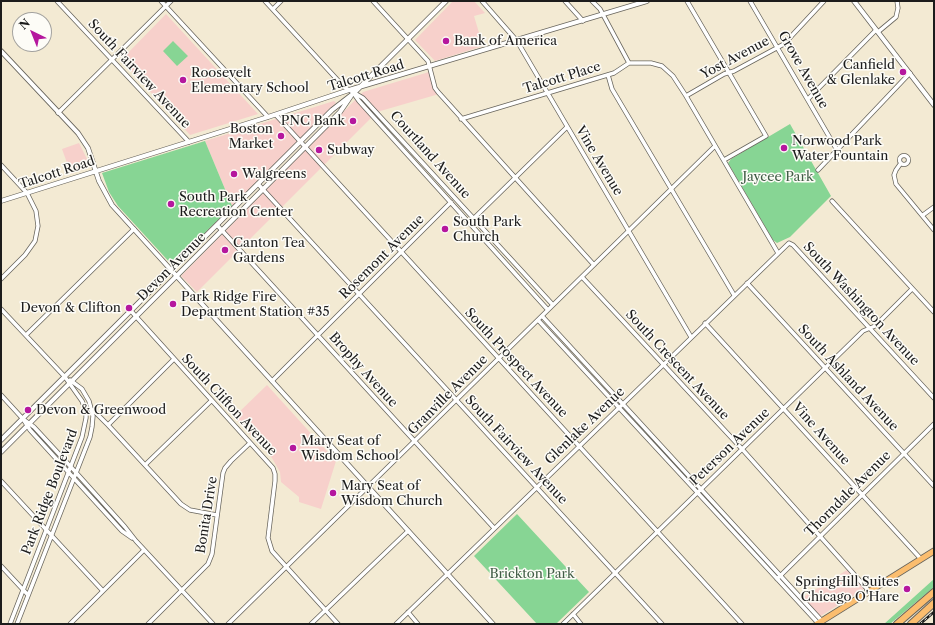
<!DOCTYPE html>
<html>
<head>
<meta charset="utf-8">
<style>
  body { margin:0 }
  #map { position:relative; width:935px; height:625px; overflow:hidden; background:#f3ead3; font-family:"Libre Caslon Text",serif }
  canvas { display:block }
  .frame { position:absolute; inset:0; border:2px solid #1c1c1c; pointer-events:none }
  .north { position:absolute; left:12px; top:12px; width:40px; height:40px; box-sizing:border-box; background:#fdfcf7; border:1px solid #a3a29f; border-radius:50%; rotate:317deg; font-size:11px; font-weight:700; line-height:16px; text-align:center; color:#1c1c1c }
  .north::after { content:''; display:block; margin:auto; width:14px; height:18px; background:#b5179e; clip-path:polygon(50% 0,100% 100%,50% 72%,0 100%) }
</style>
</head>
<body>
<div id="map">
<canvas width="935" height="625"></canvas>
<div class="frame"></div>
<div class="north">N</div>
</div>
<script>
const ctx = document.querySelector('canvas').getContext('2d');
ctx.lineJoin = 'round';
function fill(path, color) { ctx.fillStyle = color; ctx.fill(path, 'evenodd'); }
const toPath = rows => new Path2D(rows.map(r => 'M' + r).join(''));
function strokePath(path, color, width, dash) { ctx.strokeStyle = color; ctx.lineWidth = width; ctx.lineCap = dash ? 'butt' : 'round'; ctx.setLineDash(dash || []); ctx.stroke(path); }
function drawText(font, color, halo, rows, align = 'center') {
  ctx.font = font + ' "Libre Caslon Text",serif'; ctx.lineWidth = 3; ctx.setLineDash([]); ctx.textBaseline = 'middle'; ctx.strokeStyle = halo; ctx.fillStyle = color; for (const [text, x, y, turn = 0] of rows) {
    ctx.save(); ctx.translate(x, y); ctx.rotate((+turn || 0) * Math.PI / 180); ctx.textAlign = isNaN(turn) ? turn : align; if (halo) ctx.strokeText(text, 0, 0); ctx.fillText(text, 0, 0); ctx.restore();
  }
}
fill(toPath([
  [453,1,474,1,485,13,474,16,483,46,435,61,415,40],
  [166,14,258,114,190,135,121,60],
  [429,72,435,89,439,94,377,112,197,292,181,276,363,92],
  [334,101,336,103,232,206,205,141],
  [79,143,87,159,88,165,84,169,71,174,62,149],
  [267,385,336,461,321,509,299,502,299,497,281,482,280,472,272,458,234,417],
  [850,568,867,587,819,617,802,598]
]), '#f7d0cb');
fill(toPath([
  [173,41,188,56,177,66,163,51],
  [790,124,831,196,790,237,777,243,773,240,728,163,731,159],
  [205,141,232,206,172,265,118,206,109,192,102,173],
  [517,514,589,592,556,624,537,624,474,556],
  [934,579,934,587,890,624,884,624]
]), '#87d594');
const minor = toPath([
  [57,1,189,142],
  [161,1,268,117],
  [265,1,344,87,363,98,553,305],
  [373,1,428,61,435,88,438,92,594,265],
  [482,1,517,41,691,337],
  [565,1,583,21],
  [592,1,600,9,629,63],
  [687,1,766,136,724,160],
  [750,1,837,150],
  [273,9,281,1],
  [878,32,896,17,898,8,897,1],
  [608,75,612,89,734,295],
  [354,94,359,101,548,310],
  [686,96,724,74,734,71,784,44,824,1],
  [808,99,876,30],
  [58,113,171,1],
  [276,115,742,624],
  [461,119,614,73,629,63,651,63,662,66,673,76,686,96,778,253],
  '899.5 160a4.5 4.5 0 1 1 9 0a4.5 4.5 0 1 1-9 0Z',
  [901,163,896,170,894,175,896,184,934,230],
  [1,165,27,193,36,211,38,226,35,241,25,255,1,279],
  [818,170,910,73],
  [258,184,662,624],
  [832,201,934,312],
  [923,215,934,207],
  [469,223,567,127],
  [217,225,494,528],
  [582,277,742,449,869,591],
  [747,283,934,486],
  [1,309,65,377,82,401,86,411,86,418,82,437,10,624],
  [131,311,273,468,275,474,275,481,268,538,272,551,338,624],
  [542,316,822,621],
  [538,320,818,623],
  [705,323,921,559],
  [26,335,134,229],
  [272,381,451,202],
  [1,395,23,419,30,430,122,531,132,538],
  [93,410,108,425,181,504,190,510,217,515],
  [23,419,34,427,71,467,125,527,136,541,213,624],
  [108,425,174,359],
  [145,465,211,401],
  [1,481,103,591],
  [1,566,28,595],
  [777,579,934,424],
  [408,612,418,624],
  [573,614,581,624],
  [17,624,90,437,92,427,93,416,89,401,82,389,70,380],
  [70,624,144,550],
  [148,624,208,564,212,554,223,473,225,468,231,461,250,443],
  [228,624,715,146],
  [311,624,408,531],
  [396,624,789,243,793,245,934,398],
  [563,624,863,331,875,326,912,289]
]);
const tertiary = toPath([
  [854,1,934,105],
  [1,51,78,133,88,148,99,181,112,205,493,624],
  [1,201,268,117,349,90,647,1],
  [1,440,332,110,354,93,446,1],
  [1,452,340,112,351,96]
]);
const primary = toPath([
  [817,624,934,551]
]);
const motorway = toPath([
  [897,624,934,592],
  [911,624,934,603]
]);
strokePath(minor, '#67645c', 5);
strokePath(tertiary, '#67645c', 5.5);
strokePath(primary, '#67645c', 7);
strokePath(motorway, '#67645c', 8);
strokePath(minor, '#fff', 3.5);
strokePath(tertiary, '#fff', 4);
strokePath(primary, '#fbbd6e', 5.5);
strokePath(motorway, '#fbbd6e', 6);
const rail = toPath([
  [920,624,934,612]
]);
strokePath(rail, '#1c1c1c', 2.5);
strokePath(rail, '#fdfcf7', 1, [3]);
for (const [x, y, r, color] of [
  [446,41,4,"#b5179e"],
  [903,72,4,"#b5179e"],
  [183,80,4,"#b5179e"],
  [353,121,4,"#b5179e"],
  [281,136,4,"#b5179e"],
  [784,148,4,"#b5179e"],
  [319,150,4,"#b5179e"],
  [234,174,4,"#b5179e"],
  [171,204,4,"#b5179e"],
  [445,229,4,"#b5179e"],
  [225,250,4,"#b5179e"],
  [173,304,4,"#b5179e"],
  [129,308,4,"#b5179e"],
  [28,410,4,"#b5179e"],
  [293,448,4,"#b5179e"],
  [333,493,4,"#b5179e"],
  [907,589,4,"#b5179e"]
]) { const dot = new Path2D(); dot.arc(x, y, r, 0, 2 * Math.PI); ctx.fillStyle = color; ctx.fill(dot); strokePath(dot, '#fdfcf7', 1.5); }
drawText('13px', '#1c1c1c', '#fdfcf7', [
  ["Bank of America",454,41],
  ["Canfield",895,65,"right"],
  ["& Glenlake",895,80,"right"],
  ["Roosevelt",191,73],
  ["Elementary School",191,88],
  ["PNC Bank",345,121,"right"],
  ["Boston",273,129,"right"],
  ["Market",273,144,"right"],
  ["Norwood Park",792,141],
  ["Water Fountain",792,156],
  ["Subway",327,150],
  ["Walgreens",242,174],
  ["South Park",179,197],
  ["Recreation Center",179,212],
  ["South Park",453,222],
  ["Church",453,237],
  ["Canton Tea",233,243],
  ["Gardens",233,258],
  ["Park Ridge Fire",181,297],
  ["Department Station #35",181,312],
  ["Devon & Clifton",121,308,"right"],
  ["Devon & Greenwood",36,410],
  ["Mary Seat of",301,441],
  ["Wisdom School",301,456],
  ["Mary Seat of",341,486],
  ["Wisdom Church",341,501],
  ["SpringHill Suites",899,582,"right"],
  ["Chicago O'Hare",899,597,"right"]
], 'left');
drawText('13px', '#1c1c1c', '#fdfcf7', [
  ["Yost Avenue",735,58,-28],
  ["Grove Avenue",803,70,60],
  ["South Fairview Avenue",139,74,47],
  ["Talcott Road",366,76,-17],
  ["Talcott Place",562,78,-17],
  ["Courtland Avenue",430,155,48],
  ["Vine Avenue",599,161,59],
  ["Talcott Road",57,173,-18],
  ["Rosemont Avenue",382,257,-45],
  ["Devon Avenue",172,267,-45],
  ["South Washington Avenue",861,304,47],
  ["South Prospect Avenue",516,363,47],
  ["South Crescent Avenue",677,365,47],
  ["Brophy Avenue",363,370,48],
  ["South Ashland Avenue",848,378,47],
  ["Granville Avenue",448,395,-45],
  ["South Clifton Avenue",229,405,47],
  ["Glenlake Avenue",585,426,-44],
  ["Vine Avenue",821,434,48],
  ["Peterson Avenue",730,447,-44],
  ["South Fairview Avenue",516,450,47],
  ["Park Ridge Boulevard",50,492,-69],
  ["Thorndale Avenue",848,494,-45],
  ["Bonita Drive",207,515,-81]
]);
drawText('13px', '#415d46', '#fdfcf7', [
  ["Jaycee Park",778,177],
  ["Brickton Park",532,574]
]);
</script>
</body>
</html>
